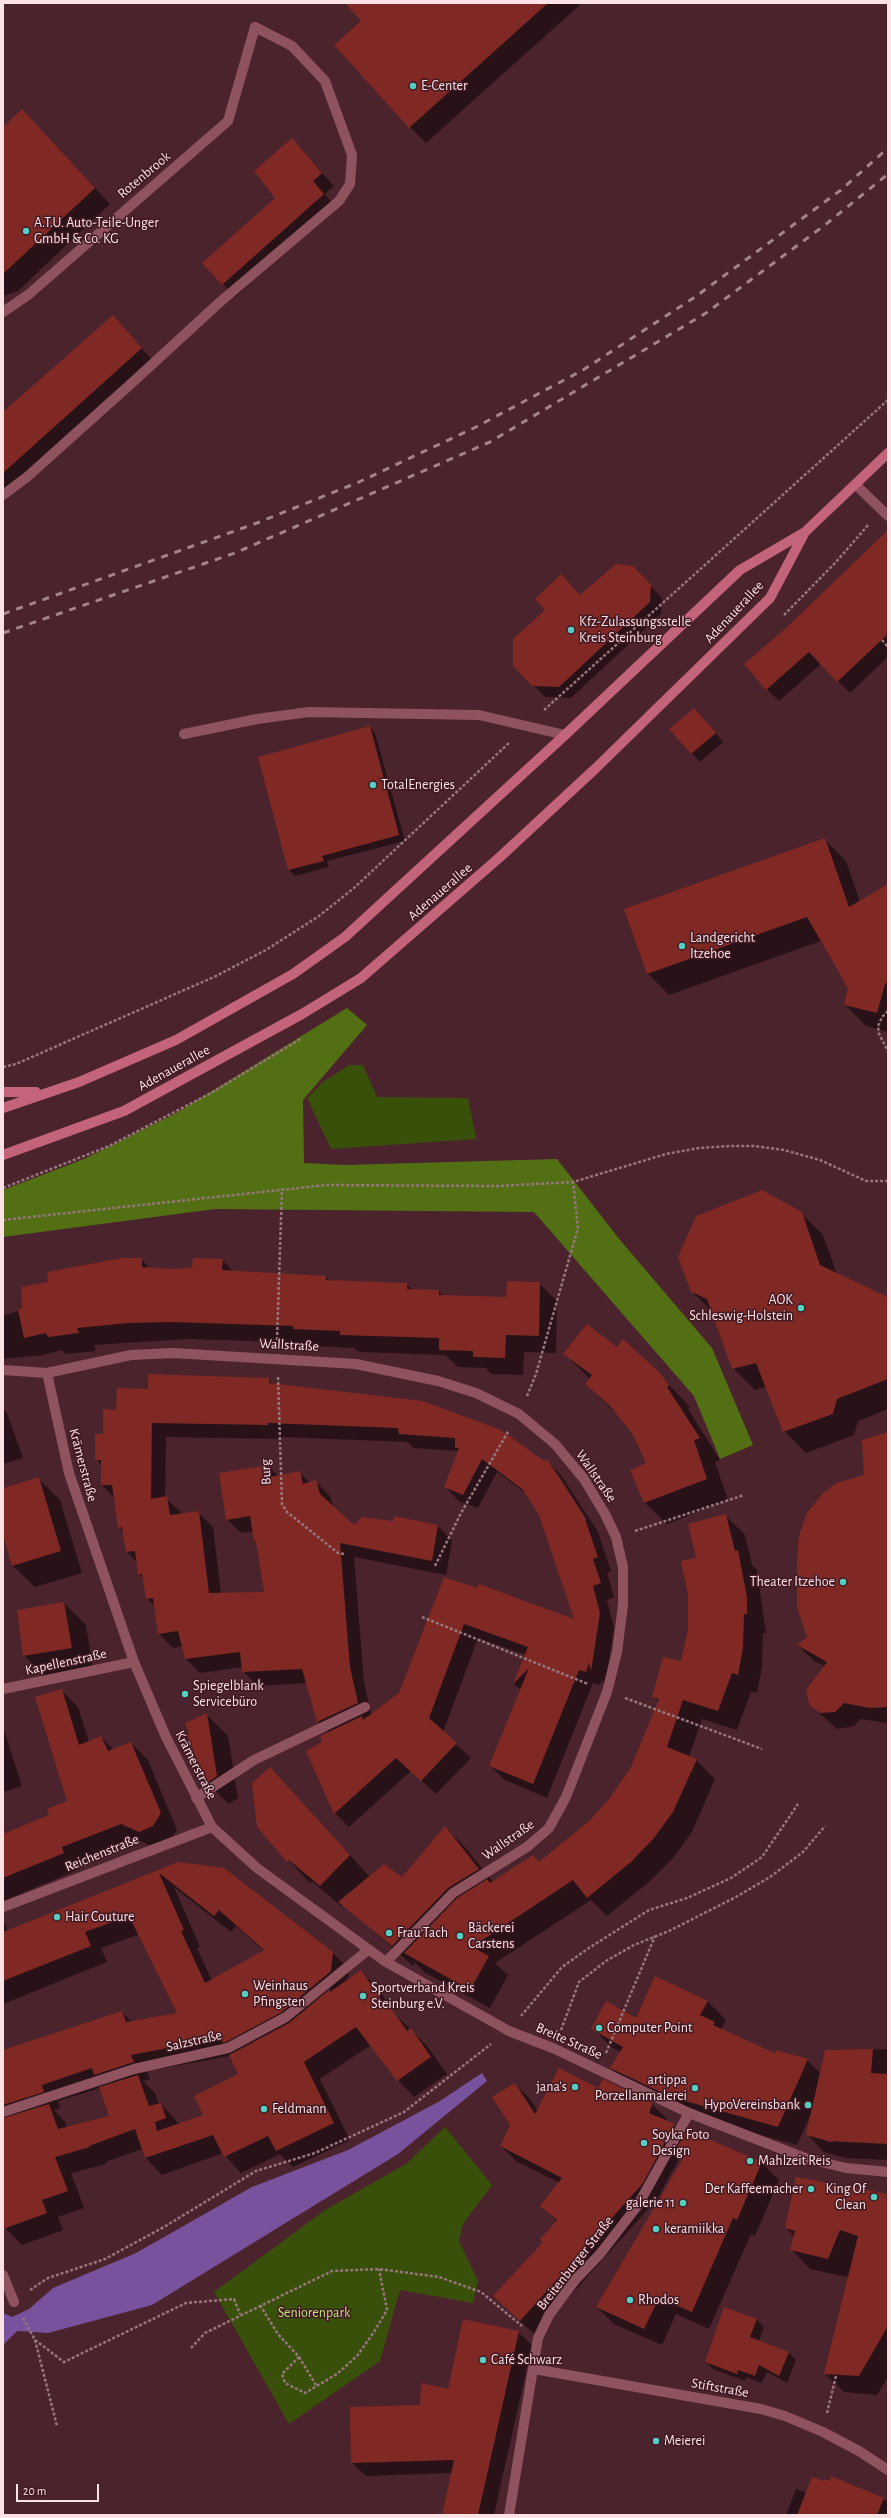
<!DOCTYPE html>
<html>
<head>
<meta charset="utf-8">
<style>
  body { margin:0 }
  #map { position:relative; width:891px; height:2518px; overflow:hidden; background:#4b232c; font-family:"Alegreya Sans",sans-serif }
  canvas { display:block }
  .frame { position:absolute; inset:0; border:4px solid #fde2e6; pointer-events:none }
  .scale { position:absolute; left:16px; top:2484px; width:83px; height:18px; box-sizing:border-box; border:2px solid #fde2e6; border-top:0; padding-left:5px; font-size:12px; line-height:14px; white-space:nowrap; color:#fde2e6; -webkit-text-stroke:3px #401922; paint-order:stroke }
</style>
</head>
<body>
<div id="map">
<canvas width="891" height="2518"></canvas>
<div class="frame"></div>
<div class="scale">20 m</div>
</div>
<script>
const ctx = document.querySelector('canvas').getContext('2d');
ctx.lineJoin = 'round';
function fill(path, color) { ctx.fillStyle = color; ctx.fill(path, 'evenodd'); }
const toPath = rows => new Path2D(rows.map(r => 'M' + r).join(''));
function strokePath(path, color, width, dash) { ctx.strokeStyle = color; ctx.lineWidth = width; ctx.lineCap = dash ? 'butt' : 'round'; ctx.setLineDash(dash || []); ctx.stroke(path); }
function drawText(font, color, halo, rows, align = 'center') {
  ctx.font = font + ' "Alegreya Sans",sans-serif'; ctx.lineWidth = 3; ctx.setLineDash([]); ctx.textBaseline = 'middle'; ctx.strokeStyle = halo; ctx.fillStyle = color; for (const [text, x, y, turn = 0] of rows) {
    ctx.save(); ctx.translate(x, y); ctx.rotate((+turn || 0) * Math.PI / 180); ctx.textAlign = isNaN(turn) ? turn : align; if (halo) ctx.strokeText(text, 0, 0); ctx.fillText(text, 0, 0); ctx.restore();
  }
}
fill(toPath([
  [349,1065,363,1065,377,1097,468,1098,476,1139,331,1149,307,1098,323,1082],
  [445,2127,492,2185,463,2224,459,2241,478,2281,473,2303,400,2290,380,2361,289,2424,214,2292,325,2210,406,2164]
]), '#39500b');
fill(toPath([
  [347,1008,367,1025,303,1100,304,1163,344,1165,557,1159,620,1240,712,1348,753,1445,720,1459,694,1396,534,1212,215,1209,3,1237,3,1190,84,1159,178,1112]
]), '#527013');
fill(toPath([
  [482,2073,487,2081,398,2154,152,2305,48,2333,17,2331,3,2345,3,2313,12,2317,29,2309,53,2288,136,2253,252,2187,348,2150,440,2101]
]), '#78529c');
fill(toPath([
  [346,3,582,3,426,143,410,127,362,21],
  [22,110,110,204,18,291,3,296,3,129],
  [292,139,334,186,325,194,335,207,235,297,204,263,277,198],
  [113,316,153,361,3,496,3,415],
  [888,543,888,657,850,693,821,664,779,701,767,689],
  [644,579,662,598,661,614,571,698,545,697,514,666,581,596],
  [702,717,723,742,700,762,671,729],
  [370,727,375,733,405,841,327,861,329,867,295,876,289,870,259,758],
  [825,840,846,861,860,902,888,886,888,1032,866,1026,845,1005,849,988,821,941,669,995,648,974],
  [801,1213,823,1235,837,1274,888,1298,888,1409,858,1421,854,1435,806,1453,784,1431,766,1387,755,1390,733,1368,713,1312,692,1292],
  [141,1259,150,1269,170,1270,193,1269,222,1260,234,1272,326,1277,330,1281,406,1284,413,1290,439,1291,444,1296,507,1298,539,1283,557,1301,556,1353,524,1352,523,1375,491,1374,486,1368,458,1367,445,1355,359,1352,354,1348,312,1346,309,1343,189,1339,94,1345,96,1351,66,1354,62,1350,43,1355,3,1359,3,1316,23,1309,49,1282],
  [617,1348,659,1374,690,1407,688,1409,720,1460,715,1462,728,1500,667,1524,645,1503,631,1471,648,1464,633,1433,619,1416,586,1384,590,1379,565,1354],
  [268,1379,273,1385,544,1462,547,1461,561,1475,598,1532,611,1571,607,1573,614,1597,607,1600,614,1628,605,1684,602,1680,600,1685,593,1683,547,1798,505,1780,490,1766,521,1690,514,1684,526,1655,478,1638,443,1732,471,1758,436,1794,411,1771,349,1827,335,1813,307,1752,324,1743,329,1733,318,1721,307,1683,258,1686,243,1671,243,1667,200,1673,186,1659,183,1646,173,1648,159,1634,155,1607,147,1598,144,1579,139,1574,138,1563,127,1552,124,1532,119,1527,114,1498,102,1485,102,1466,96,1459,104,1435,117,1411,149,1390],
  [166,1437,282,1439,282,1437,408,1442,414,1448,459,1451,445,1487,460,1502,478,1508,497,1472,529,1496,540,1514,575,1621,444,1578,400,1693,371,1714,364,1682,354,1557,446,1575,452,1541,438,1526,354,1527,334,1508,330,1496,315,1481,310,1483,299,1472,278,1476,268,1466,227,1519,241,1533,253,1531,255,1541,258,1544,265,1593,221,1594,213,1527,199,1513,181,1515,181,1512,165,1498],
  [555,1473,557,1473,587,1520,586,1521],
  [3,1409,7,1413,23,1458,3,1464],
  [888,1433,888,1723,860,1719,854,1726,837,1729,811,1706,824,1666,814,1661,798,1645,808,1637,865,1476],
  [38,1478,60,1500,82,1573,35,1587,13,1566,3,1531,3,1489],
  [726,1516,745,1535,752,1565,757,1570,766,1633,763,1633,762,1667,757,1693,751,1692,737,1730,702,1719,689,1757,696,1760,715,1779,692,1832,673,1858,650,1881,607,1916,591,1900,495,1963,508,1975,490,2008,424,1972,415,1963,413,1966,344,1905,342,1907,312,1881,310,1883,258,1827,270,1768,370,1877,402,1878,445,1827,465,1847,493,1882,533,1856,540,1863,589,1822,610,1800,632,1767,659,1702,654,1697,681,1662,689,1629,697,1559],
  [64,1603,86,1625,93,1669,46,1677,24,1655],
  [61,1690,78,1707,89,1742,101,1737,114,1750,131,1743,148,1760,177,1830,170,1842,156,1848,138,1840,78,1864,80,1869,3,1901,3,1835,50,1816,68,1802],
  [207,1715,228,1736,238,1798,229,1804,207,1783],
  [3,1727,22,1786,3,1792],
  [178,1863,332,1952,349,1969,348,1981,361,1972,378,1988,395,2014,427,2046,447,2074,414,2097,398,2080,371,2045,320,2079,350,2140,293,2167,280,2154,241,2173,223,2153,162,2175,146,2158,142,2149,105,2162,106,2164,71,2173,84,2208,58,2217,63,2230,22,2245,5,2228,3,2223,3,2051,122,2012,132,2022,179,2014,140,1934,101,1948,107,1962,3,2004,3,1920,8,1931],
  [174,1887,231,1932,236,1926,264,1951,212,1981,197,1948,200,1947],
  [230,2056,239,2074,204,2115,179,2124,161,2104,159,2105,155,2093,143,2081,150,2079,147,2071],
  [100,2088,110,2117,67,2128,65,2122,54,2110,60,2108,58,2101],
  [707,2001,726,2020,721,2030,776,2054,807,2060,821,2074,826,2051,888,2049,888,2160,846,2158,824,2152,807,2134,811,2114,797,2145,691,2116,630,2087,611,2068,621,2052,611,2047,593,2028],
  [826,2139,833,2141,833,2143,826,2141],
  [515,2084,530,2099,538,2111,598,2089,652,2104,667,2119,666,2122,675,2125,685,2136,688,2131,762,2163,779,2180,755,2236,751,2234,709,2329,676,2314,662,2345,614,2324,597,2307,685,2156,682,2153,658,2198,535,2335,494,2296,544,2242,557,2222,542,2206,560,2183,516,2161,501,2146,512,2125],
  [888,2195,888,2377,877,2395,844,2392,825,2374,850,2272,847,2277,810,2269,792,2250,795,2237,786,2228],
  [756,2319,764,2327,759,2341,789,2353,796,2360,787,2383,767,2372,762,2383,746,2377,745,2381,713,2369,706,2362],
  [518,2332,532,2345,494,2515,443,2515,452,2473,366,2476,352,2463,351,2408,421,2406,449,2390],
  [832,2478,888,2501,888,2515,786,2515,796,2489,807,2493,824,2482,831,2482],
  [396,2514,415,2515,395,2515]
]), '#0007');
fill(toPath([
  [345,3,548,3,409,128,334,45,361,21],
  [22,109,95,188,3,274,3,127],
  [292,138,322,173,313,181,324,194,222,285,202,263,275,198,254,171],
  [113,315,142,348,3,473,3,412],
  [888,530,888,634,837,682,809,652,766,690,744,664,786,628],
  [616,564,633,566,651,585,650,602,559,687,532,686,513,666,513,639,545,610,535,599,561,574,580,595],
  [694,708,716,733,691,754,669,729],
  [370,726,399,835,322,856,324,861,288,870,258,757],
  [825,838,849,907,888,884,888,982,885,984,877,1013,844,1005,848,988,807,917,647,974,624,909],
  [762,1190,802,1212,820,1265,888,1297,888,1379,837,1399,833,1414,783,1432,756,1363,732,1369,707,1299,691,1292,678,1257,696,1216],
  [122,1258,142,1258,142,1267,170,1269,192,1268,193,1258,223,1259,222,1270,326,1276,326,1280,407,1283,407,1289,439,1290,439,1295,506,1297,507,1281,540,1282,539,1336,506,1335,505,1358,473,1357,473,1351,439,1350,439,1338,340,1335,340,1331,293,1329,293,1326,171,1322,128,1323,77,1328,79,1333,48,1337,46,1333,24,1338,18,1310,22,1308,21,1287,48,1282,47,1272],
  [587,1324,617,1347,623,1339,660,1373,669,1385,667,1387,700,1438,694,1440,707,1479,644,1503,630,1470,646,1463,632,1433,610,1406,585,1384,592,1375,563,1354],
  [148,1374,269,1378,269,1383,423,1401,501,1430,544,1461,547,1459,584,1516,598,1557,593,1559,601,1583,593,1586,600,1613,591,1671,589,1663,586,1672,579,1670,533,1784,489,1766,529,1668,513,1684,528,1647,464,1624,429,1718,457,1743,421,1781,396,1758,334,1814,306,1751,322,1742,320,1736,362,1716,363,1720,399,1693,444,1577,477,1588,479,1584,574,1619,539,1515,523,1490,482,1459,463,1495,444,1487,459,1448,455,1448,455,1438,399,1434,398,1428,268,1423,268,1425,152,1423,151,1499,167,1496,170,1515,199,1511,209,1593,264,1592,256,1541,254,1541,250,1516,226,1520,219,1473,268,1465,270,1477,300,1471,303,1484,316,1480,320,1494,354,1525,362,1517,393,1521,394,1516,438,1525,432,1561,340,1543,350,1667,358,1703,317,1722,302,1669,242,1672,240,1652,185,1659,178,1631,158,1634,153,1598,146,1599,142,1574,138,1575,135,1551,126,1552,122,1527,118,1528,112,1485,101,1485,101,1460,95,1460,95,1434,103,1434,103,1409,116,1410,117,1388,148,1389],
  [888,1432,888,1707,870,1708,844,1703,835,1712,820,1713,810,1706,806,1690,827,1662,797,1645,807,1637,797,1607,797,1558,799,1536,807,1513,822,1494,836,1483,864,1475,862,1440],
  [39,1477,61,1551,12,1566,3,1535,3,1488],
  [726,1514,735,1551,738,1550,747,1597,747,1614,744,1614,743,1648,738,1675,732,1673,718,1711,683,1700,667,1747,697,1759,673,1812,654,1838,631,1862,587,1898,573,1880,472,1947,489,1956,470,1990,404,1953,457,1898,487,1879,490,1883,533,1855,539,1862,589,1821,609,1799,631,1767,659,1699,652,1697,663,1657,681,1661,688,1629,688,1595,681,1561,696,1558,688,1524],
  [64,1602,72,1648,23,1656,17,1610],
  [62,1689,79,1745,101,1736,108,1751,131,1742,161,1813,153,1826,139,1832,121,1824,62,1847,64,1853,3,1878,3,1834,49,1815,47,1809,67,1801,35,1697],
  [207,1713,217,1776,206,1784,187,1734,189,1733,185,1723],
  [270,1767,350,1855,320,1886,289,1860,287,1862,257,1827,252,1783],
  [445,1826,479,1869,448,1888,392,1946,338,1902,384,1864,402,1877],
  [178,1862,224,1868,333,1952,331,1971,282,2012,226,2042,223,2043,221,2038,131,2055,134,2062,94,2075,92,2068,71,2075,42,2085,44,2092,3,2105,3,2050,122,2011,126,2022,177,2013,129,1916,85,1932,91,1946,3,1981,3,1932],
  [159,1873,214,1916,219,1910,264,1950,205,1983,181,1931,184,1930],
  [361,1970,389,2010,391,2008,407,2031,411,2028,431,2057,397,2081,356,2027,304,2062,334,2123,276,2151,268,2136,224,2157,213,2135,145,2158,135,2129,89,2146,90,2147,55,2157,68,2191,42,2200,47,2213,3,2229,3,2118,49,2104,58,2129,109,2116,99,2087,138,2075,149,2106,161,2103,166,2118,155,2122,157,2131,203,2115,194,2096,238,2074,229,2055,289,2023,330,1989,330,1992],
  [655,1976,708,2001,700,2015,715,2022,713,2025,775,2053,776,2050,808,2059,778,2127,671,2097,610,2068,623,2047,591,2029,606,2001,636,2018],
  [873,2049,871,2073,888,2074,888,2144,828,2141,806,2135,825,2050],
  [559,2068,598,2088,603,2079,653,2103,649,2113,675,2124,643,2183,520,2321,493,2296,543,2242,540,2239,557,2220,540,2206,562,2178,500,2146,510,2125,492,2097,515,2083,535,2114],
  [687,2130,762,2162,737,2220,733,2218,692,2312,659,2298,644,2329,596,2307,685,2155,676,2149],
  [796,2177,888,2194,888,2326,859,2376,824,2374,858,2236,840,2230,828,2259,790,2250,795,2231,785,2228],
  [724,2307,757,2319,750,2337,789,2352,779,2376,759,2365,755,2376,738,2370,737,2374,705,2362],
  [463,2319,519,2331,478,2515,442,2515,454,2460,351,2463,350,2407,420,2405,421,2383,448,2389],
  [831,2476,884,2498,877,2515,797,2515,812,2477,824,2481,824,2479,830,2481]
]), '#7f2824');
strokePath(toPath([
  [784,615,836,562,869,524],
  [882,640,888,647],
  [544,710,888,400],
  [888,1011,882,1017,878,1026,879,1034,888,1051],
  [3,1067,16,1064,214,977,266,950,319,916,354,888,510,742],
  [3,1188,109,1146,211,1093,302,1038],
  [3,1220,326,1185,498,1186,573,1182,666,1154,699,1148,730,1146,754,1146,784,1150,820,1160,866,1181,888,1181],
  [277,1340,282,1189],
  [278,1377,282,1504,287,1512,338,1553,344,1554],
  [527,1396,536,1374,578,1228,573,1182],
  [635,1531,744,1495],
  [435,1566,461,1513,509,1430],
  [422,1617,588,1684],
  [625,1698,762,1749],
  [521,2016,562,1967,589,1948,649,1910,687,1898,731,1878,762,1857,798,1804],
  [561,2030,579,1982,606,1961,634,1945,669,1931,736,1897,770,1877,803,1852,825,1826],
  [606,2053,655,1936],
  [30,2290,48,2278,105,2259,164,2227,256,2171,315,2153,404,2112,491,2044],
  [260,2305,278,2334,299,2357,282,2374,285,2383,305,2393,337,2374,357,2356,374,2332,387,2310,379,2269],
  [23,2318,35,2340,57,2426],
  [35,2340,64,2362,186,2303,234,2299,240,2314],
  [191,2348,205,2333,332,2271,379,2269,439,2277,481,2292,522,2326],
  [299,2357,316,2385],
  [827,2413,836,2376]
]), '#98767d', 2.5, [3, 2]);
strokePath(toPath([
  [856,485,888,516],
  [3,495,27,477,134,381,220,302,339,201,350,184,352,155,325,81,292,46,255,27],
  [184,734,257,719,309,712,479,715,565,735],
  [3,2275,14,2302]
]), '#8f5360', 10);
strokePath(toPath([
  [805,2158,846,2168,888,2172]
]), '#8f5360', 10);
strokePath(toPath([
  [3,312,28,295,228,121,255,27],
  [3,1370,47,1373,131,1355,173,1353,356,1364,438,1381,476,1393,519,1414,555,1444,584,1479,605,1514,616,1537,623,1567,623,1605,617,1652,607,1692,566,1797,549,1828,527,1847,453,1893,386,1962],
  [47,1373,69,1473,134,1662,166,1737,212,1827,257,1868,386,1962,509,2031,555,2049,689,2113,805,2158],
  [3,1689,134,1662],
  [196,1798,254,1760,365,1707],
  [3,1907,212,1827],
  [3,2112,134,2069,228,2048,286,2017,368,1950],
  [534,2369,761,2409,785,2416,823,2432,859,2451,888,2470],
  [509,2515,538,2338,549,2315,576,2279,600,2254,638,2205,689,2113]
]), '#8f5360', 10);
strokePath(toPath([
  [3,1092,36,1092],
  [3,1108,79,1082,176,1040,293,974,345,937,565,735,740,570,805,532,888,453],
  [3,1155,124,1111,302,1014,361,978,500,857,596,768,770,598,805,532]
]), '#c3647a', 10);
strokePath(toPath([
  [3,614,257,523,359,482,476,427,583,370,695,297,841,190,888,148],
  [3,633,235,553,490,442,706,313,825,225,888,174]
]), '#a48389', 3, [7, 7]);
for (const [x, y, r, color] of [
  [413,86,4,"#56cec2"],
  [26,231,4,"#56cec2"],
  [571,630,4,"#56cec2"],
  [373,785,4,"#56cec2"],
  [682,946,4,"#56cec2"],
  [801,1308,4,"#56cec2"],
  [843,1582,4,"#56cec2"],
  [185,1694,4,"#56cec2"],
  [57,1917,4,"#56cec2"],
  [389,1933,4,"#56cec2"],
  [460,1936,4,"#56cec2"],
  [245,1994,4,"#56cec2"],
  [363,1996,4,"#56cec2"],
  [599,2028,4,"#56cec2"],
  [575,2087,4,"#56cec2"],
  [695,2088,4,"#56cec2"],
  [808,2105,4,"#56cec2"],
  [264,2109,4,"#56cec2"],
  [644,2143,4,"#56cec2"],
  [750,2161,4,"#56cec2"],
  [811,2189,4,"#56cec2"],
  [874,2197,4,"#56cec2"],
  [683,2203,4,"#56cec2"],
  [656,2229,4,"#56cec2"],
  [630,2300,4,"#56cec2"],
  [483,2360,4,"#56cec2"],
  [656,2441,4,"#56cec2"]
]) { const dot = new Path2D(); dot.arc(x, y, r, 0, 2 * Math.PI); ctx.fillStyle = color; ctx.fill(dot); strokePath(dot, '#401922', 1.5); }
drawText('14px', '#fde2e6', '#401922', [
  ["E-Center",421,86],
  ["A.T.U. Auto-Teile-Unger",34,223],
  ["GmbH & Co. KG",34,239],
  ["Kfz-Zulassungsstelle",579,622],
  ["Kreis Steinburg",579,638],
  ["TotalEnergies",381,785],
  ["Landgericht",690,938],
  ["Itzehoe",690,954],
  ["AOK",793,1300,"right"],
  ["Schleswig-Holstein",793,1316,"right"],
  ["Theater Itzehoe",835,1582,"right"],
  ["Spiegelblank",193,1686],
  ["Servicebüro",193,1702],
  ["Hair Couture",65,1917],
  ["Bäckerei",468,1928],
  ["Carstens",468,1944],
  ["Frau Tach",397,1933],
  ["Weinhaus",253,1986],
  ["Pfingsten",253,2002],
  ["Sportverband Kreis",371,1988],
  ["Steinburg e.V.",371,2004],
  ["Computer Point",607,2028],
  ["artippa",687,2080,"right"],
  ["Porzellanmalerei",687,2096,"right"],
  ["jana's",567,2087,"right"],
  ["HypoVereinsbank",800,2105,"right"],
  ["Feldmann",272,2109],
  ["Soyka Foto",652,2135],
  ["Design",652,2151],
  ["Mahlzeit Reis",758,2161],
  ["Der Kaffeemacher",803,2189,"right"],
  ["King Of",866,2189,"right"],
  ["Clean",866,2205,"right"],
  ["galerie 11",675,2203,"right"],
  ["keramiikka",664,2229],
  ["Rhodos",638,2300],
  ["Café Schwarz",491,2360],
  ["Meierei",664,2441]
], 'left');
drawText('14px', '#fde2e6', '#401922', [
  ["Rotenbrook",144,175,-40],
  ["Adenauerallee",734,612,-47],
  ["Adenauerallee",440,892,-41],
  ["Adenauerallee",174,1068,-29],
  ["Wallstraße",289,1345,3],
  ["Krämerstraße",83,1465,75],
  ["Burg",266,1472,-93],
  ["Wallstraße",596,1476,55],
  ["Kapellenstraße",66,1662,-12],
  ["Krämerstraße",196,1765,63],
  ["Wallstraße",508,1840,-35],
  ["Reichenstraße",102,1853,-22],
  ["Salzstraße",194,2041,-13],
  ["Breite Straße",569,2041,24],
  ["Breitenburger Straße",575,2263,-52],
  ["Stiftstraße",720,2388,10]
]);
drawText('14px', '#b8e472', '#401922', [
  ["Seniorenpark",314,2313]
]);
</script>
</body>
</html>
